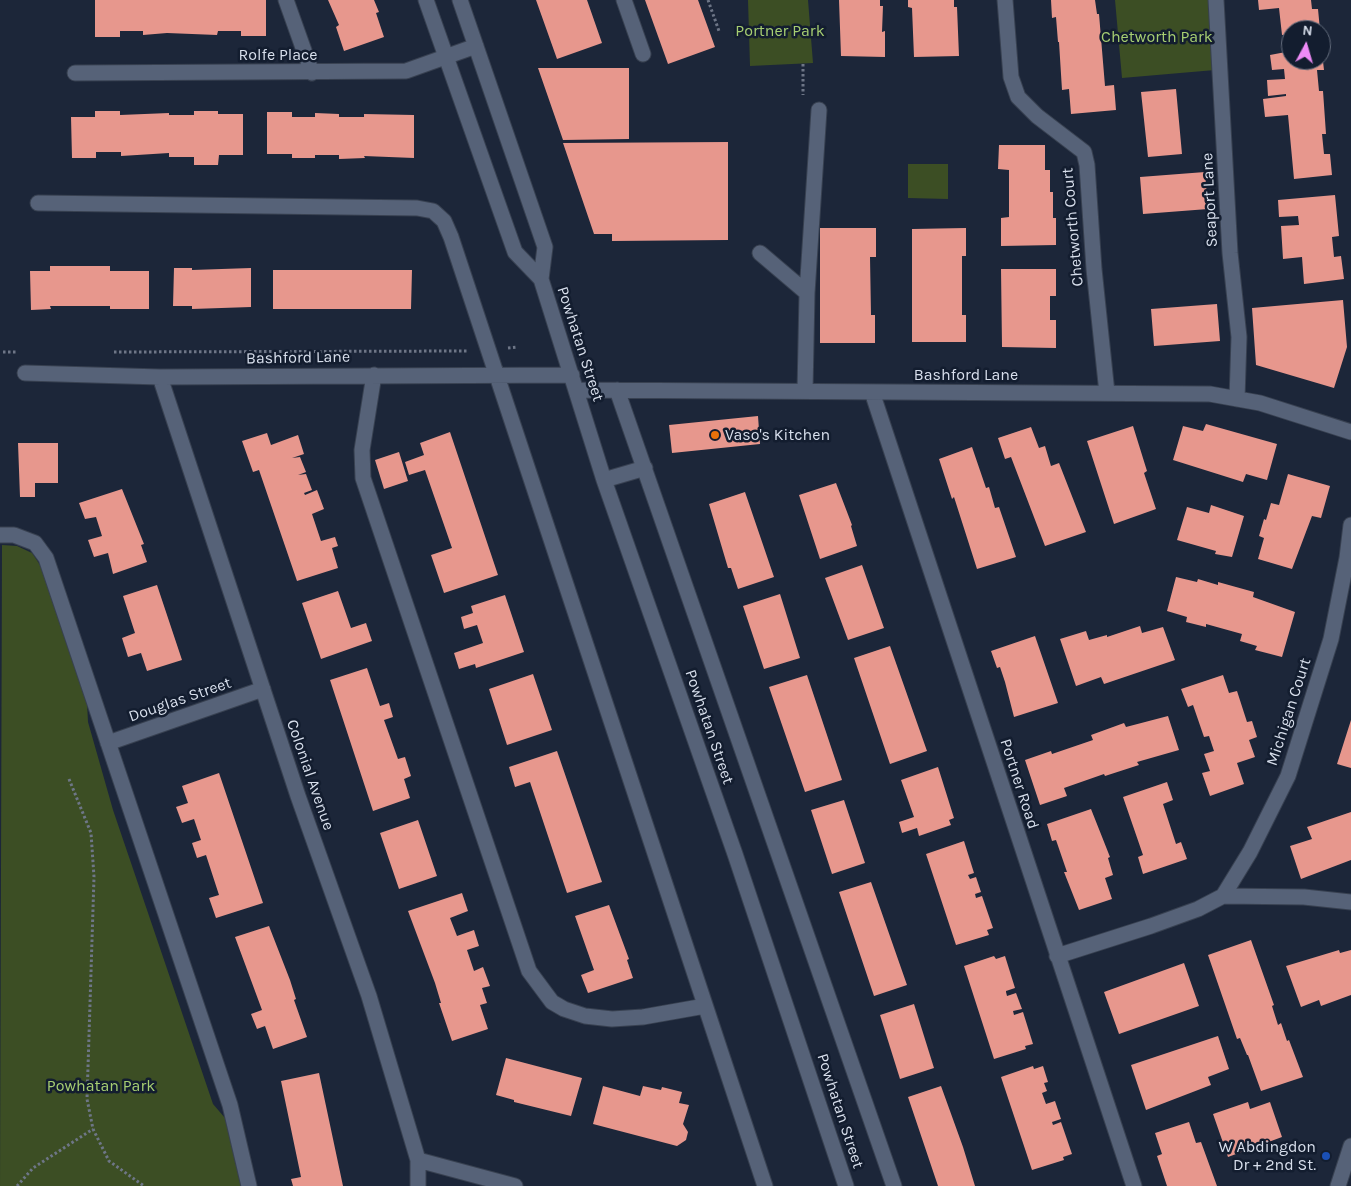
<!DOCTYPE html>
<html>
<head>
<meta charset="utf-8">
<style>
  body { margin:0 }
  #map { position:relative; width:1351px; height:1186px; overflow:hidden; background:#1c2639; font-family:Karla,sans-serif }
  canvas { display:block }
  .north { position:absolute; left:1281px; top:20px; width:50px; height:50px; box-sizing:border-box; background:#131d2f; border:1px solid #626b7b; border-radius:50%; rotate:6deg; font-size:14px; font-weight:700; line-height:20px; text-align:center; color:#d8dfec }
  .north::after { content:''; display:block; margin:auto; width:18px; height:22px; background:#ef8bf7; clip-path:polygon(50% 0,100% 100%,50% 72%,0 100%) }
</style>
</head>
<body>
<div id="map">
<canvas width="1351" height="1186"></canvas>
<div class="north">N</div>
</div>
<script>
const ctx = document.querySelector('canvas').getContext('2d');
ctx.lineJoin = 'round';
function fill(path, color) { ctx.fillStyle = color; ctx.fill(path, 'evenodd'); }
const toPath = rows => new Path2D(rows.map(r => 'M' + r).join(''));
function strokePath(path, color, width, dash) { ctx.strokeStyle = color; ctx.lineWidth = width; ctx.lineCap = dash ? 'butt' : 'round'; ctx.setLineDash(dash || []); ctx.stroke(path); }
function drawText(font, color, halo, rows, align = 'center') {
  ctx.font = font + ' Karla,sans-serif'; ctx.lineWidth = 5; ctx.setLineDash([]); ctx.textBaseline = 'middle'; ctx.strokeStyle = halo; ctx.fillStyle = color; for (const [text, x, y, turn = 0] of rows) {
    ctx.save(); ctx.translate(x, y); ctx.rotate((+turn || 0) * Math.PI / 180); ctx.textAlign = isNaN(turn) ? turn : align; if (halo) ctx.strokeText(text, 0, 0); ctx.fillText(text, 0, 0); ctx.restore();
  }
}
fill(toPath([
  [748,0,808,0,813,63,750,66],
  [1115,0,1209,0,1215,70,1122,78],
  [908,164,948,164,948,199,908,198],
  [2,545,17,546,32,553,46,574,87,703,88,722,113,810,213,1104,225,1118,235,1148,241,1186,0,1186]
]), '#3c4e24');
fill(toPath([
  [95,0,266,0,266,36,241,36,241,31,218,31,217,35,167,33,143,35,143,31,120,31,120,37,95,37],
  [328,0,374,0,379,12,376,13,384,37,344,51,336,27,339,25],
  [536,0,587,0,602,43,557,59],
  [645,0,698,0,715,47,668,64],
  [839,0,880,0,880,6,883,6,882,32,885,31,885,57,841,56],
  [908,0,954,0,954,7,957,7,959,56,914,57,912,8,908,7],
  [1051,0,1095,0,1097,14,1099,14,1105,86,1114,85,1116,110,1071,114,1069,89,1062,90,1059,42,1058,42,1056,17,1052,18],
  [1258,0,1311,0,1312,9,1318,9,1320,30,1291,30,1291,34,1282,35,1279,8,1259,10],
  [1291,51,1291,60,1321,60,1322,53,1324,70,1317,70,1319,91,1323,91,1326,134,1322,134,1324,154,1330,154,1332,175,1294,179,1288,115,1265,117,1263,99,1286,96,1286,94,1268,96,1267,80,1285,79,1284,69,1272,70,1270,55],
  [538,68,629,68,629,139,563,140],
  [1176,89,1182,154,1148,157,1141,92],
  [95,111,120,111,120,115,169,113,169,115,194,115,194,111,218,111,218,114,243,114,243,155,219,155,218,165,194,165,194,157,169,157,169,153,121,156,121,152,96,152,96,158,72,158,71,117,95,117],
  [267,112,292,112,292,117,315,117,315,113,339,114,339,117,364,117,364,114,414,115,414,158,364,156,365,158,339,159,339,155,315,155,315,158,292,158,292,154,267,154],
  [728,142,728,240,612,241,612,234,594,234,563,143],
  [999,145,1045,145,1045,170,1050,170,1050,192,1053,192,1053,218,1056,218,1056,245,1001,246,1001,218,1009,217,1009,170,998,169],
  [1205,172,1208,209,1143,214,1140,177],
  [1335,195,1339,236,1332,237,1334,257,1341,256,1344,279,1304,284,1302,257,1283,259,1281,226,1299,225,1298,216,1279,217,1278,200],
  [820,228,876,228,876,257,870,257,871,315,875,315,875,343,820,343],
  [966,228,966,256,962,256,962,315,966,315,966,342,912,342,912,229],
  [50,266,110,266,110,271,149,271,149,309,110,309,110,306,50,306,51,309,31,310,30,271,50,271],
  [174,268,192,268,192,270,251,268,251,307,192,309,192,306,173,306],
  [1001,269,1056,269,1056,296,1050,296,1050,320,1056,320,1056,348,1002,347],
  [273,270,412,270,411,309,273,309],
  [1343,300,1347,347,1334,388,1256,365,1252,308],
  [1217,304,1220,341,1154,346,1151,309],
  [758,416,760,444,672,453,669,425],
  [1206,424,1277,444,1267,480,1246,474,1243,482,1173,460,1183,426,1203,431],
  [1133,426,1147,471,1144,473,1156,509,1114,524,1087,441],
  [1031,427,1039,448,1045,446,1051,466,1059,463,1086,532,1045,546,1011,457,1005,459,998,438],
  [450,432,498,575,444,593,431,555,452,548,425,470,409,475,405,462,424,455,420,443],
  [267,433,271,445,298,435,304,454,292,458,300,457,306,472,298,475,306,474,312,490,304,493,305,495,317,490,324,509,312,514,321,541,335,537,338,546,332,548,338,568,297,581,259,470,253,472,242,441],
  [18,443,58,443,58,483,35,483,35,497,20,497],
  [972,447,986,488,989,487,995,508,999,507,1016,557,977,569,954,497,952,499,939,459],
  [399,452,408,481,384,489,375,460],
  [1288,474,1330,486,1321,518,1312,516,1292,569,1258,559,1264,538,1259,536,1264,519,1266,520,1271,503,1279,505],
  [836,483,852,525,851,526,857,546,820,559,799,495],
  [122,489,144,544,141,545,147,562,113,574,108,553,94,557,88,540,102,536,96,517,85,519,79,503],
  [745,492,774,577,738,589,731,568,728,568,709,504],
  [1211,505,1244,516,1232,557,1215,554,1216,551,1177,540,1187,507,1209,513],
  [862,565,884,628,848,640,825,578],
  [1176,577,1197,582,1198,579,1218,585,1218,582,1254,592,1253,597,1295,612,1282,657,1255,650,1257,646,1240,641,1242,634,1206,624,1206,627,1186,622,1187,617,1167,611],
  [157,585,182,660,147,671,141,653,128,657,122,638,135,633,123,596],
  [338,591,351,628,366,623,372,641,321,659,302,603],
  [780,594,800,658,764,669,743,606],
  [505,595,524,652,476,668,475,664,459,669,454,653,483,643,477,625,464,629,461,617,473,613,471,606],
  [1140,626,1142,633,1163,627,1175,660,1104,684,1101,677,1076,686,1060,639,1086,631,1089,640,1107,635,1107,637],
  [1035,636,1058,703,1014,717,1005,682,1000,667,997,668,991,651],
  [890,646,927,751,890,764,854,658],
  [367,668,380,706,389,703,393,717,384,720,398,759,405,757,411,776,404,779,410,798,373,811,330,680],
  [533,674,552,730,507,745,489,689],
  [807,675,842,780,805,792,769,687],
  [1223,675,1229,693,1237,691,1247,722,1252,721,1257,737,1249,740,1255,757,1237,763,1244,784,1210,796,1202,773,1210,771,1204,754,1214,751,1209,736,1204,737,1193,705,1188,707,1181,689],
  [1168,716,1179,750,1137,762,1139,765,1105,776,1104,774,1064,788,1067,796,1040,805,1025,760,1051,751,1052,754,1093,740,1091,735,1124,723,1126,727],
  [1351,720,1351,768,1337,764],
  [557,751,602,882,567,893,530,782,515,787,509,767],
  [938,767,954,818,949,820,951,825,919,836,917,828,902,833,899,822,914,817,901,780],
  [219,773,263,903,216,918,209,898,219,895,206,855,197,858,192,843,201,840,194,819,182,823,176,807,188,803,182,786],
  [1167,782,1173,800,1163,804,1176,844,1181,842,1187,859,1143,874,1138,857,1143,855,1123,797],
  [844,800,865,863,832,874,811,810],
  [1091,809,1110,857,1108,858,1113,875,1105,878,1112,899,1079,910,1064,872,1067,872,1056,840,1052,841,1047,824],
  [1351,812,1351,860,1301,879,1290,846,1312,839,1307,827],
  [418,820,437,876,399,889,380,833],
  [964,841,974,873,968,875,970,879,976,877,981,892,975,894,976,898,982,896,993,928,987,930,989,935,956,945,926,854],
  [871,882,907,985,874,996,839,892],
  [462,893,468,911,450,918,457,936,474,930,479,946,467,950,474,971,483,967,490,986,482,988,487,1003,480,1005,488,1029,452,1041,439,1003,441,1003,435,983,408,911],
  [609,905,629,959,627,960,633,978,588,993,581,975,594,970,575,916],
  [269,926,290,980,296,999,294,1000,307,1037,273,1049,265,1026,257,1029,251,1014,262,1010,235,937],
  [1251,940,1274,1005,1272,1006,1278,1025,1281,1023,1287,1041,1289,1040,1303,1077,1261,1091,1248,1055,1247,1055,1240,1038,1237,1039,1208,955],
  [1339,950,1340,953,1351,950,1351,995,1321,1006,1319,1000,1301,1007,1286,966],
  [994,956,996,959,1005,956,1015,988,1006,991,1006,992,1007,996,1016,993,1022,1009,1013,1011,1014,1015,1023,1012,1033,1044,1025,1046,1026,1049,994,1059,964,966],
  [1184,963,1199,1006,1119,1034,1104,992],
  [914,1004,934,1068,900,1079,880,1015],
  [1218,1036,1229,1069,1208,1077,1211,1085,1146,1110,1131,1065],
  [506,1058,582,1078,571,1116,514,1102,514,1100,496,1095],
  [1033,1066,1034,1069,1043,1066,1048,1082,1044,1083,1047,1091,1042,1093,1046,1104,1055,1101,1061,1119,1052,1122,1053,1125,1061,1122,1072,1154,1063,1157,1064,1160,1032,1170,1001,1077],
  [319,1073,343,1186,293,1186,291,1179,301,1177,281,1081],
  [603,1086,640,1096,643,1086,661,1090,662,1087,682,1092,679,1103,689,1105,683,1124,688,1132,686,1140,677,1146,593,1124],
  [941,1086,963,1147,975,1186,938,1186,908,1097],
  [1248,1102,1250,1109,1270,1102,1282,1137,1228,1157,1213,1114],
  [1189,1122,1196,1143,1201,1142,1217,1186,1167,1186,1157,1156,1162,1154,1155,1133]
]), '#e7978d');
const minor = toPath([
  [286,0,312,73],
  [426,0,515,252,541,279,604,480,735,854,846,1186],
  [460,0,545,247,541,279],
  [624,0,643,54],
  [1005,0,1011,77,1018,97,1037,116,1084,152,1087,165,1094,269,1107,393],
  [1216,0,1230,253,1239,337,1237,399],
  [75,73,406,71,476,46],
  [38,203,417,208,433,211,444,221,451,237,765,1186],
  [760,253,807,293,805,391],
  [807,293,819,110],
  [25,373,160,377,572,375],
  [374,375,362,450,363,478,529,971,552,1002,564,1009,585,1016,612,1019,643,1017,705,1006],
  [160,377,298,796,369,996,418,1160,418,1186],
  [577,390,1210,394,1260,403,1351,432],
  [617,390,894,1186],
  [872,392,1134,1186],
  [604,480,645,468],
  [0,535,14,535,35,543,46,558,230,1105,249,1186],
  [108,743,263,689],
  [1223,896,1250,852,1288,776,1331,639,1347,558,1351,525],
  [1057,956,1151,926,1198,909,1223,896,1304,897,1351,902],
  [418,1160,515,1186],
  [1338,1186,1351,1146]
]);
strokePath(minor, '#384151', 17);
strokePath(toPath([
  [708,0,719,31],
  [803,64,803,95],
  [508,348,517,347],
  [3,352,17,352],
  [114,352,467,351],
  [69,779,91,833,94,877,87,1099,93,1129,109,1161,144,1186],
  [17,1186,33,1168,93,1129]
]), '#6e7687', 3, [2.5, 2.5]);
strokePath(minor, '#566278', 15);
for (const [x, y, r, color] of [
  [715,435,5,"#e8710a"],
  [1326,1156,5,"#1a4fb4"]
]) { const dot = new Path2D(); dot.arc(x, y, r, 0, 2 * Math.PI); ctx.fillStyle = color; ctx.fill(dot); strokePath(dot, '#131d2f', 2); }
drawText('16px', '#a7cf72', '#131d2f', [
  ["Portner Park",780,31],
  ["Chetworth Park",1157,37],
  ["Powhatan Park",101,1086]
]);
drawText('16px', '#d8dfec', '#131d2f', [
  ["Rolfe Place",278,55],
  ["Seaport Lane",1210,200,-93],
  ["Chetworth Court",1073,227,-95],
  ["Powhatan Street",580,344,72],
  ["Bashford Lane",298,358,-1],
  ["Bashford Lane",966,375],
  ["Douglas Street",180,700,-19],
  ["Michigan Court",1289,712,-72],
  ["Powhatan Street",709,727,71],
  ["Colonial Avenue",310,775,71],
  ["Portner Road",1019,784,72],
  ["Powhatan Street",840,1111,72]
]);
drawText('16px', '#d8dfec', '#131d2f', [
  ["Vaso's Kitchen",725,435],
  ["W Abdingdon",1316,1147,"right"],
  ["Dr + 2nd St.",1316,1165,"right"]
], 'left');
</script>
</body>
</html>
